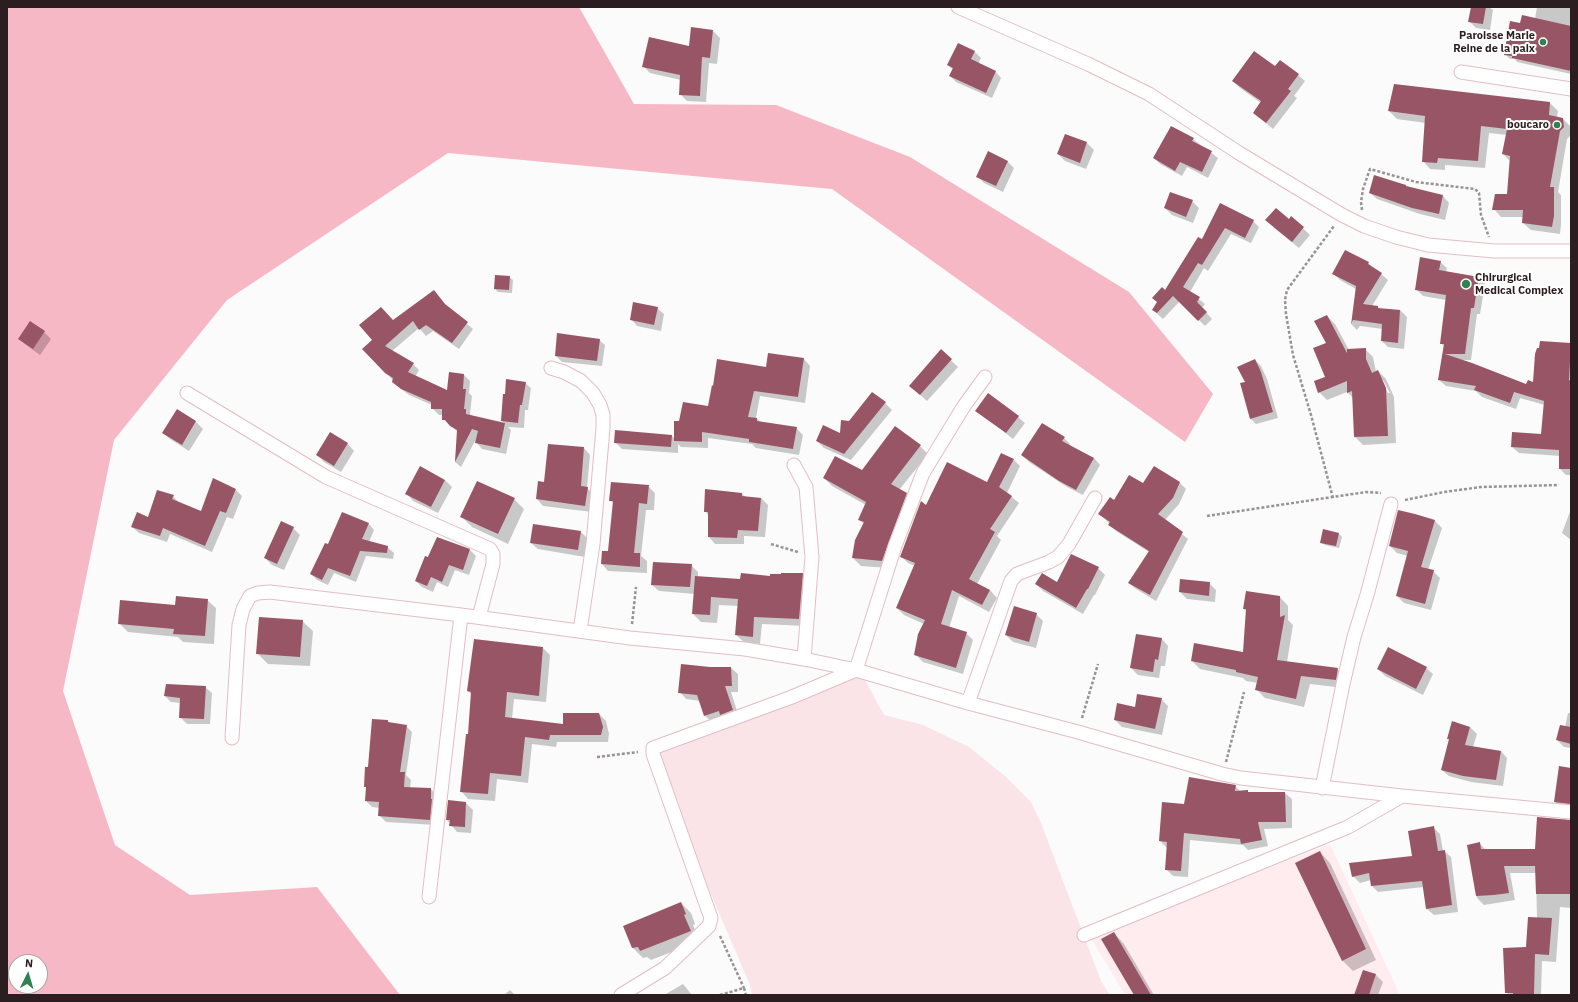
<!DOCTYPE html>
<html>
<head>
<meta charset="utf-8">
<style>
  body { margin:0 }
  #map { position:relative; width:1578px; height:1002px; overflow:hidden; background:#fbfbfb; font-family:"IBM Plex Sans",sans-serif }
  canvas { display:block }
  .frame { position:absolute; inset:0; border:8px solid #2b1d20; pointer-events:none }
  .north { position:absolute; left:8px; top:954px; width:40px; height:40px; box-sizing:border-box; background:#fff; border:1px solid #aaa5a6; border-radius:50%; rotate:5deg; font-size:11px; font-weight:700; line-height:16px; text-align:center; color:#2b1d20 }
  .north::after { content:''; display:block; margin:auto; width:14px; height:18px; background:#308253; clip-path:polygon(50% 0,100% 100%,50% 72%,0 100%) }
</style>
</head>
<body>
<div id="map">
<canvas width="1578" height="1002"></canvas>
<div class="frame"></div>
<div class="north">N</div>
</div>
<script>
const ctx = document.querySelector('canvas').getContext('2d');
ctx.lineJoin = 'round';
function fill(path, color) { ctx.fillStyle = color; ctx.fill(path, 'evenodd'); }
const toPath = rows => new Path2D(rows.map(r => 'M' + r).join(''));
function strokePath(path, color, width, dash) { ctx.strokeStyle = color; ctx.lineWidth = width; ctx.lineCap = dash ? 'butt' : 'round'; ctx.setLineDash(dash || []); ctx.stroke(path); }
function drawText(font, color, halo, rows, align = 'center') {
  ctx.font = font + ' "IBM Plex Sans",sans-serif'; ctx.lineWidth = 4; ctx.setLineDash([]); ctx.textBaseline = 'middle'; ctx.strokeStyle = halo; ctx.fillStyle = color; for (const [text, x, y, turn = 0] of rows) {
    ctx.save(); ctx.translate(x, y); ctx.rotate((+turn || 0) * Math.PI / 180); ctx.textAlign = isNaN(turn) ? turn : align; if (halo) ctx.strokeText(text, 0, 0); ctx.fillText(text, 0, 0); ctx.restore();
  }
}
fill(toPath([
  [1330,844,1400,995,1125,995,1091,938]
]), '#ffecef');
fill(toPath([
  [861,673,884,715,923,725,969,747,1005,776,1031,802,1041,823,1101,981,1110,995,752,995,750,985,683,829,653,741]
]), '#fae4e7');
fill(toPath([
  [7,7,579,7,634,104,776,105,910,157,1129,292,1213,394,1185,442,832,189,448,153,227,300,114,440,63,691,115,845,190,895,317,887,400,995,7,995],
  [16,962,40,962,40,986,16,986]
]), '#f6b8c5');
fill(toPath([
  [1472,7,1489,7,1493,10,1490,30,1476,28,1469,21],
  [1537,7,1571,7,1571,74,1517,62,1515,59,1510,59,1505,54,1521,24,1535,19],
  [713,31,720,38,717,64,709,63,706,102,687,101,680,94,681,80,650,73,643,66,690,47],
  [959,44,975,52,981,58,978,64,996,72,1001,78,992,98,956,82,950,76,953,70,948,65],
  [1276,67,1298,75,1305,81,1294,96,1297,98,1273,129,1254,113,1261,103,1240,88,1233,81],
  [1550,103,1558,111,1557,117,1563,119,1571,127,1571,135,1567,139,1558,192,1561,195,1561,224,1560,234,1531,230,1523,223,1523,217,1501,217,1494,209,1508,195,1510,161,1503,154,1507,135,1489,133,1485,168,1445,165,1445,170,1430,169,1423,161,1426,123,1397,119,1389,111],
  [1065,135,1087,143,1094,150,1086,169,1065,161,1058,154],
  [1193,139,1218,158,1208,178,1187,167,1182,176,1160,164,1154,158],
  [1007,161,1014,168,1003,192,984,183,977,176],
  [1406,186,1443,196,1449,203,1445,220,1420,214,1377,199,1370,193],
  [1192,201,1199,208,1193,223,1172,215,1165,208],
  [1221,205,1253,221,1259,227,1251,243,1231,234,1208,271,1204,268,1190,292,1205,304,1202,308,1212,319,1205,326,1180,301,1163,319,1153,310,1202,241],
  [1292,218,1310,235,1299,248,1273,227,1289,221],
  [1440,262,1447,268,1446,272,1478,277,1485,284,1480,314,1477,314,1471,360,1463,360,1527,385,1534,383,1541,342,1571,344,1571,475,1566,475,1560,469,1560,456,1519,453,1512,447,1542,435,1545,405,1520,398,1516,409,1482,397,1476,391,1446,386,1439,380,1444,346,1441,343,1446,300,1423,296,1416,289],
  [1368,263,1388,280,1372,306,1378,307,1380,309,1400,310,1407,317,1404,349,1388,347,1382,341,1383,329,1360,326,1357,330,1352,325,1356,289,1340,280,1333,273],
  [509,277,513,280,512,293,498,292,495,289],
  [434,291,448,308,473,329,459,349,433,331,426,336,419,328,392,351,413,364,419,370,415,377,448,391,464,375,470,381,469,393,472,396,470,414,473,417,505,424,502,421,525,383,531,388,528,410,525,410,524,428,508,427,511,430,506,454,482,449,475,441,461,467,455,462,458,432,443,419,443,415,439,415,432,408,432,405,409,395,400,388,364,349,393,321],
  [657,308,664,314,661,331,637,326,631,319],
  [1327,316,1335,324,1349,350,1365,349,1373,357,1376,372,1378,371,1386,379,1394,397,1396,443,1363,445,1355,437,1353,398,1347,392,1327,400,1319,392,1326,377],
  [1381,380,1383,380,1390,393,1388,393],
  [44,332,51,339,40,355,26,345,20,339],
  [599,340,605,345,602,366,562,362,556,356],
  [941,351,958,367,927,401,918,393],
  [804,359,810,366,805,403,760,396,756,418,761,422,796,428,803,435,799,455,756,448,752,444,708,438,708,448,681,447,678,444,678,453,622,449,615,442,672,436,675,439,680,422,709,407,767,368],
  [1255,360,1261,366,1267,379,1278,418,1256,424,1250,418,1246,383],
  [885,403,892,410,851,460,824,448,817,441,841,434],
  [177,410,196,422,203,429,189,451,170,439,163,433],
  [977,410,1018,417,1025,423,1013,439],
  [895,428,920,446,928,454,899,490,906,494,914,502,889,568,861,566,853,558,864,524,860,520,866,505,832,486,824,478,862,472],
  [330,433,348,444,354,451,341,472,324,462,317,455],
  [1064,438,1070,444,1069,446,1094,458,1100,465,1083,495,1067,487,1029,462,1022,455],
  [584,448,590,455,587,488,594,495,592,512,543,506,537,499],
  [1013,459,1020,466,1007,493,1019,503,997,536,1001,540,977,584,990,590,997,598,989,612,959,596,949,628,966,633,973,640,963,674,923,662,916,655,924,624,904,615,897,608,915,566,908,563,901,556,927,506,987,483],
  [445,480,452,487,438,513,413,501,407,494],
  [1179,482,1186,489,1179,504,1165,520,1188,539,1156,601,1136,589,1129,583,1149,552,1116,531,1110,525,1110,524,1100,514,1114,501,1144,484],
  [648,486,655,493,654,510,646,510,641,556,647,561,647,573,608,571,602,564,609,552,614,504,610,500],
  [236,490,242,496,233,519,227,517,212,552,170,534,167,542,139,533,132,527,149,519,173,496,179,503,201,512],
  [742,494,746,497,761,498,768,505,765,537,744,536,744,544,715,544,709,537,709,516,705,511],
  [514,499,524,509,508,544,472,527,462,517],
  [1571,509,1571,540,1562,533],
  [1398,512,1435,521,1442,528,1428,570,1433,571,1440,578,1431,610,1404,603,1397,596,1408,556,1397,553,1390,546],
  [368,523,374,530,369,542,387,547,394,553,393,559,366,556,356,582,334,573,328,585,317,580,311,574,329,546],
  [534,525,581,532,588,539,585,557,538,549,531,543],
  [293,528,300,535,284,570,272,565,265,558],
  [1339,534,1342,537,1339,548,1325,545,1321,542],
  [437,538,470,550,476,556,469,575,455,570,448,587,437,582,433,592,422,587,416,581],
  [691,565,698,572,698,577,741,580,802,574,810,582,806,626,762,624,760,644,744,642,736,635,739,606,719,605,717,623,701,622,693,614,695,594,659,591,652,585],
  [1098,568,1105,575,1095,595,1094,595,1083,614,1043,591,1036,584,1058,583],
  [1209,583,1216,590,1215,602,1187,599,1180,592],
  [1280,597,1288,606,1288,620,1293,625,1287,662,1337,669,1346,677,1344,688,1310,684,1304,707,1265,698,1256,689,1258,683,1246,681,1243,678,1200,669,1192,661,1244,653,1247,612,1244,609],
  [207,600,216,608,214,644,183,642,178,637,128,632,119,623,176,606],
  [1036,614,1043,621,1036,648,1013,642,1006,635],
  [302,621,313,631,310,666,268,664,257,653],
  [1162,639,1168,646,1165,666,1161,666,1159,678,1138,675,1131,668],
  [543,648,550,655,546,702,514,699,512,719,564,725,599,714,606,721,609,734,608,742,557,742,556,747,532,744,528,783,497,779,495,801,468,799,461,791,469,735,472,695,468,691],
  [710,668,731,668,738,674,738,692,731,692,739,717,712,722,705,716,700,701,686,699,680,692],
  [1426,668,1433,674,1423,695,1385,676,1378,669],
  [205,687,212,693,210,724,187,724,180,717,181,703,171,702,165,696],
  [1161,699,1168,706,1162,735,1122,727,1115,720,1136,708],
  [1568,713,1571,713,1571,748,1564,747,1557,740,1565,727],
  [388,721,390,724,406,726,412,732,406,775,411,780,410,788,431,789,437,796,436,825,386,822,379,815,380,808,372,807,366,801,367,788,365,786,369,768],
  [1453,722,1470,727,1477,734,1473,747,1501,751,1507,758,1503,786,1471,782,1449,776,1442,770,1450,740,1448,739],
  [1571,769,1571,810,1562,809,1555,802],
  [1235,786,1241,792,1247,791,1249,793,1285,793,1292,799,1292,828,1264,829,1268,846,1248,850,1243,845,1190,840,1188,877,1173,876,1166,869,1167,848,1160,841],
  [466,803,473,810,471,833,457,832,447,820],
  [1571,821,1571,908,1560,907,1556,962,1542,961,1541,995,1509,995,1506,992,1527,948,1537,919,1536,873,1510,873,1515,900,1484,905,1477,898,1468,846,1479,843,1486,850,1535,850],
  [1433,827,1440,834,1443,851,1444,851,1451,857,1458,912,1434,915,1427,909,1424,887,1378,892,1372,886,1371,880,1360,883,1353,876,1413,857],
  [1320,852,1330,863,1376,960,1353,971,1342,960],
  [681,903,691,913,695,924,693,925,700,941,651,960,647,957,643,958,633,948],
  [1114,933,1124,944,1154,995,1135,995],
  [1364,971,1376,975,1383,982,1378,995,1355,995],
  [683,984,692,995,664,995],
  [510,990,515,995,504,995]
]), '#0003');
fill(toPath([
  [1471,7,1486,7,1483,24,1468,22],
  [1522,15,1571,26,1571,71,1512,58,1512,56,1504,55,1510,21,1520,23],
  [691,27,713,30,710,58,702,57,700,96,679,95,680,75,642,67,649,37,689,46],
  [958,43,975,51,971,59,996,71,986,93,949,76,953,68,947,65],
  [1254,51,1275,66,1280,60,1299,74,1288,89,1291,91,1266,123,1253,113,1261,101,1232,81],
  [1394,84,1550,102,1549,115,1563,118,1564,127,1560,131,1550,187,1554,187,1554,216,1552,227,1522,223,1523,210,1492,210,1495,194,1507,194,1510,156,1502,154,1507,129,1481,126,1478,161,1438,158,1437,163,1422,162,1425,116,1388,111],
  [1171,126,1194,138,1192,141,1212,151,1202,172,1180,162,1175,171,1153,158],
  [1065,134,1087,142,1080,163,1057,154],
  [988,151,1008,161,996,186,976,177],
  [1374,175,1406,185,1406,186,1443,195,1439,214,1412,208,1369,193],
  [1170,192,1193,200,1186,217,1164,208],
  [1220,203,1254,220,1245,238,1225,228,1202,265,1198,263,1183,287,1200,297,1197,302,1207,312,1198,321,1173,296,1157,313,1152,310,1157,302,1152,298,1162,287,1165,290,1198,237,1202,239],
  [1276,208,1289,219,1291,216,1304,227,1292,242,1265,220],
  [1345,250,1369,262,1368,264,1382,273,1363,304,1378,306,1378,308,1400,310,1398,343,1381,341,1382,324,1353,320,1351,325,1356,286,1332,274],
  [1420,257,1441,261,1439,270,1479,277,1474,308,1471,308,1465,354,1445,354,1472,363,1526,384,1528,380,1533,382,1535,354,1537,348,1539,348,1540,341,1571,343,1569,380,1571,381,1571,469,1559,469,1559,450,1511,447,1512,432,1541,434,1544,401,1514,392,1510,403,1474,390,1476,386,1438,380,1444,344,1440,344,1446,295,1415,290],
  [495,275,510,276,509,290,494,289],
  [434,290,445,304,468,322,452,343,426,325,419,330,413,321,385,346,414,363,408,372,447,390,449,372,464,374,463,389,466,389,464,409,466,409,466,414,505,423,500,448,475,443,478,431,472,429,455,462,457,430,450,426,445,420,442,420,442,409,431,409,431,402,401,389,392,382,393,378,385,373,362,349,372,340,359,325,381,307,393,320],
  [633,302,658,307,654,325,630,320],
  [1327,315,1347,353,1347,349,1366,348,1366,359,1372,373,1378,370,1386,388,1388,436,1354,437,1352,391,1347,393,1347,381,1318,393,1314,381,1325,377,1313,348,1326,343,1314,321],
  [30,321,45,331,33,349,18,339],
  [557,333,600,339,597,361,555,356],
  [941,349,952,359,920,395,909,386],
  [768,353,804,358,798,397,754,391,748,417,757,418,757,421,797,427,793,449,749,442,749,439,702,432,702,442,674,441,674,421,679,421,683,402,708,406,712,385,713,386,717,359,766,367],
  [1255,359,1261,372,1273,412,1250,419,1240,383,1245,382,1237,367],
  [506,379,526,382,522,405,520,405,518,423,501,421,503,394,505,394],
  [872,392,886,402,844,454,816,441,823,425,840,433,841,420,849,421],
  [988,393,1019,416,1006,433,975,411],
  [177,409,196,421,182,445,162,433],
  [1042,423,1065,437,1062,441,1094,458,1076,490,1059,481,1021,455],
  [895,426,921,445,891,484,907,493,882,561,852,558,855,540,864,522,858,520,866,502,823,478,835,456,862,470],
  [615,430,672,435,671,447,614,443],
  [330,432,348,443,334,466,316,455],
  [548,444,584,447,581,486,588,487,585,506,536,499,538,481,544,482],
  [1001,453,1014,459,999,487,1012,496,990,529,995,532,969,579,990,590,982,605,952,590,941,624,967,632,956,668,914,655,918,634,925,620,896,608,915,563,900,557,921,501,926,505,947,462,987,482],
  [420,466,445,480,431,507,405,494],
  [1154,466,1180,482,1173,498,1158,514,1183,532,1150,595,1128,583,1149,551,1108,525,1110,522,1098,514,1110,497,1114,500,1129,475,1143,483],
  [213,478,236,489,226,513,220,511,205,546,163,528,160,536,131,527,137,512,148,517,157,490,174,495,172,499,201,511],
  [477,481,515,498,498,534,460,517],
  [611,482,649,485,647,504,639,503,634,553,640,553,640,567,601,564,602,551,608,551,613,501,609,501],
  [705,489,742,493,742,496,761,498,758,531,738,530,737,538,708,537,708,512,704,512],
  [1398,510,1415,514,1435,520,1421,567,1434,570,1425,604,1396,596,1408,551,1389,546],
  [342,512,369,523,362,539,388,546,387,553,360,551,350,576,328,568,322,580,310,574,325,543,328,544],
  [281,521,294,527,277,564,264,558],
  [533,524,581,531,578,550,530,543],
  [1323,529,1339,533,1336,546,1320,543],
  [437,537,470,549,463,570,449,565,442,582,431,577,427,586,415,581,425,556,428,557],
  [1071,554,1099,567,1088,589,1087,589,1076,608,1035,584,1042,573,1057,582],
  [653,562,692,564,690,587,651,585],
  [741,573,770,576,770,574,781,574,781,573,803,573,799,619,754,617,753,637,735,635,738,599,711,597,710,615,692,614,695,576,740,579],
  [1180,579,1210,582,1209,596,1179,592],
  [1246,591,1280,596,1280,617,1285,615,1277,660,1338,668,1336,680,1301,676,1296,699,1255,690,1258,677,1236,672,1236,670,1191,661,1194,643,1243,652,1246,609,1243,609],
  [176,596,208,599,205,636,173,634,174,629,118,624,120,600,175,605],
  [1014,606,1037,613,1029,642,1005,635],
  [259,617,303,620,300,657,256,654],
  [1136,634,1162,638,1158,660,1155,659,1153,672,1130,668],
  [474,639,543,647,539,696,507,692,505,717,563,724,563,713,599,713,603,727,601,735,550,735,549,740,525,737,521,776,490,773,488,794,460,792,466,734,468,734,471,692,467,691],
  [1388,647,1427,667,1416,689,1377,669],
  [681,664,710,667,731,667,732,686,725,686,733,710,720,715,719,711,704,716,697,695,678,693],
  [166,684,206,686,204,719,179,718,180,698,164,696],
  [1137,694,1162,698,1155,729,1114,720,1117,703,1135,707],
  [372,719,388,720,388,722,407,725,400,772,405,772,404,787,431,788,431,799,432,799,430,820,378,816,379,802,365,801,366,787,364,787,365,767,368,767],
  [1452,721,1470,727,1465,745,1501,751,1496,780,1463,776,1441,770,1449,739,1447,739],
  [1560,725,1571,727,1571,744,1556,740],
  [1559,766,1571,768,1571,804,1554,802],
  [1189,777,1236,785,1235,791,1248,790,1248,792,1285,792,1286,822,1258,822,1262,840,1241,844,1240,839,1184,833,1181,871,1165,870,1167,842,1159,841,1162,802,1184,804],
  [448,800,466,802,465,827,449,826,450,820,446,820],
  [1537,817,1571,820,1571,894,1536,894,1535,866,1504,866,1509,893,1494,895,1476,896,1467,845,1480,842,1481,849,1535,849],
  [1434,826,1438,851,1445,850,1452,905,1426,909,1422,881,1371,886,1369,873,1352,877,1349,863,1412,856,1408,831],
  [1320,851,1366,949,1342,961,1295,863],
  [681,902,686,914,684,915,691,931,640,951,638,947,632,948,623,926],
  [1528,917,1552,918,1549,955,1535,954,1534,995,1513,995,1513,993,1505,993,1503,948,1526,947],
  [1114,932,1151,995,1134,995,1101,939],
  [1363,970,1376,974,1369,995,1354,995]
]), '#985565');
const street = toPath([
  [958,7,1088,64,1149,94,1239,153,1342,215,1364,226,1396,237,1428,245,1494,251,1571,251],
  [1461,72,1571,89],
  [551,368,564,372,581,381,593,393,600,405,603,415,603,428,593,544,580,631],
  [187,393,326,477,490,549,493,554,493,564,479,617],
  [794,465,806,487,812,557,804,659],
  [968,703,1011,581,1017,574,1049,562,1058,557,1069,544,1095,498],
  [232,738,239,625,243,609,250,596,258,593,270,592,461,615,630,638,745,649,804,659,856,670,968,703,1078,732,1222,774,1241,778,1402,796,1571,812],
  [1322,788,1343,684,1354,637,1367,595,1391,504],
  [429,897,461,615],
  [1084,935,1348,827,1402,796],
  [621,995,665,968,709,926,711,918,653,754,653,748,792,697,856,670,895,546,923,473,964,406,985,377]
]);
strokePath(street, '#e2bdc4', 15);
strokePath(toPath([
  [1362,210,1361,202,1363,189,1370,169,1416,182,1475,189,1479,193,1481,215,1489,237],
  [1333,498,1311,415,1293,355,1286,314,1285,300,1287,290,1334,226],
  [1405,500,1444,492,1481,487,1559,485],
  [1207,516,1366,492,1381,493],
  [771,544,798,552],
  [632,624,636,587],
  [1082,718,1098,664],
  [597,757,638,752],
  [1226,762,1244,692],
  [720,936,744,988],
  [720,995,744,988,746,995]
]), '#999294', 2.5, [3, 2]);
strokePath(street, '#fff', 13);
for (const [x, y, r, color] of [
  [1543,42,4,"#308253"],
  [1557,125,4,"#308253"],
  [1466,284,5,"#308253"]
]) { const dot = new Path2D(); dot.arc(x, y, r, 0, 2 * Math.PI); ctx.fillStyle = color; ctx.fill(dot); strokePath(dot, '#fff', 1.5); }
drawText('bold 11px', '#2b1d20', '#fff', [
  ["Paroisse Marie",1535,36],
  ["Reine de la paix",1535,49],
  ["boucaro",1549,125],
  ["Chirurgical",1475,278,"left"],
  ["Medical Complex",1475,291,"left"]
], 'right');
</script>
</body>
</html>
